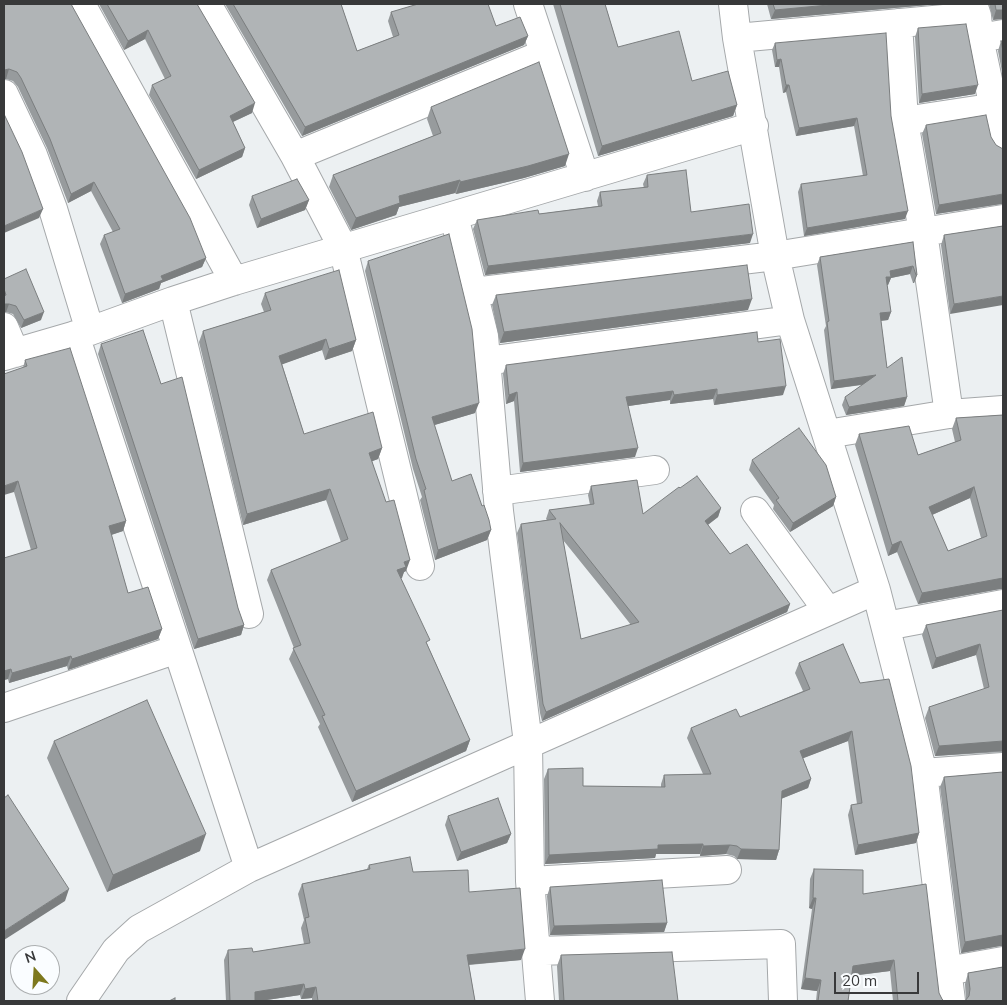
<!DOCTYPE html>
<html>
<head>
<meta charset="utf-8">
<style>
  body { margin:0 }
  #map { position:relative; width:1007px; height:1005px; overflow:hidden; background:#ecf0f2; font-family:Mulish,sans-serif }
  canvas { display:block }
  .frame { position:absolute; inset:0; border:5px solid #38393a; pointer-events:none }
  .north { position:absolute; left:10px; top:945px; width:50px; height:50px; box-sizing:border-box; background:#fafdff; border:1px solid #acafb0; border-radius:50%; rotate:341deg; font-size:14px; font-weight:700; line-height:20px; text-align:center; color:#38393a }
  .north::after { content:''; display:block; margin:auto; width:18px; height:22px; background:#7d781d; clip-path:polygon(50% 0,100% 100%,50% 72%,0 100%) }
  .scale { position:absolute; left:834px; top:972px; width:85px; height:22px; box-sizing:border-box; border:2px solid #38393a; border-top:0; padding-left:6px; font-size:15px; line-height:18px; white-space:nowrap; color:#38393a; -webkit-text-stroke:4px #fafdff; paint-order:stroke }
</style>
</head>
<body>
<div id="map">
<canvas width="1007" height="1005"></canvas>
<div class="frame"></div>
<div class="north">N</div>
<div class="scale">20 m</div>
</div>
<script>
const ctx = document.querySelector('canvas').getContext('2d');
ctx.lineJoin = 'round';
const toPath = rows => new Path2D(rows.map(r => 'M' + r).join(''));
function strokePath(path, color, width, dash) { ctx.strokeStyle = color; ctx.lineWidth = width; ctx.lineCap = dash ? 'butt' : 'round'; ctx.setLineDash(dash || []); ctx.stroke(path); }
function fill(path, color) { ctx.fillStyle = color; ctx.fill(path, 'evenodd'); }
const minor = toPath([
  [81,4,234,281],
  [207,4,295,156,343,248,420,566],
  [528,4,585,177],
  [733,4,737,38,775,256,790,320,876,590,923,773,951,1001],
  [973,4,977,16,979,38,994,108,1003,143],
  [898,23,904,121],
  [737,38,977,16],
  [979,38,1003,34],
  [4,94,33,155,53,209,90,331],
  [295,156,544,54],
  [454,216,484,336,499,511,528,743,530,881,540,1001],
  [473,292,775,256,1003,219],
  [173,301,249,614],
  [4,327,15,353],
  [75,335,249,868],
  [4,356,90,331,173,301,234,281,754,126],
  [486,361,790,320],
  [949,414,923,232,904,121,1003,106],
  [827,434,949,414,1003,410],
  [497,491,655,470],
  [755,511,828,611],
  [886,626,1003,604],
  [4,708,177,649],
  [923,773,1003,767],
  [530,881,727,870],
  [536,951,781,944,783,1001],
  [947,971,1003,961],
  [81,1001,116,950,139,929,249,868,876,590]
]);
strokePath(minor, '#a5a8aa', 30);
strokePath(minor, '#fff', 28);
fill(toPath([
  [4,4,206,258,202,267,161,283,159,289,122,303,100,244,104,235,113,232,91,191,68,203,47,148,18,87,13,81,6,79],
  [99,4,197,4,252,113,233,122,245,148,242,157,196,179,149,95,152,85,165,79,145,39,124,50],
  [225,4,341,4,357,51,393,37,388,21,391,12,496,26,528,36,524,45,302,136],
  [553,4,605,4,618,47,692,81,737,105,733,116,598,156],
  [767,4,939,4,771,19],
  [989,4,1003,4,993,20],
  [918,28,975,94,919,103,915,37],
  [1001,41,1003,41,1003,77,998,51],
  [775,43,891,116,905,219,804,236,798,192,801,184,863,176,854,126,796,136,786,92,783,93,779,67,775,67,772,50],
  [431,107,565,166,524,178,456,194,455,193,399,207,396,215,351,230,329,187,333,175,433,136,427,119],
  [926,125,1001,204,936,214,922,134],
  [647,175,691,212,750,243,485,275,473,229,477,220,539,214,598,206,597,201,600,192,644,188,643,184],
  [252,196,309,200,305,210,257,228,249,205],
  [1003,226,950,314,941,245,944,235],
  [913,242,917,275,914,283,913,283,910,274,891,278,888,285,887,285,891,312,888,320,881,321,887,368,907,397,904,406,846,415,842,405,845,397,862,385,831,389,824,330,826,326,817,265,820,257],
  [368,261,475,413,434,425,452,481,482,506,491,530,487,540,435,560,420,500,422,497,413,469,365,271],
  [4,279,41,320,21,328,13,314,6,312,4,312],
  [265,293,356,340,352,351,325,360,322,350,282,364,304,434,382,448,378,459,372,461,406,571,404,572,401,578,428,646,470,740,466,751,352,802,318,727,320,724,289,659,294,648,267,580,271,570,341,542,326,500,243,525,199,342,203,331,264,312,261,304],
  [496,295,748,310,500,343,492,305],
  [758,342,783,395,714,405,713,399,670,404,670,400,628,406,635,457,520,472,514,401,506,404,503,374,506,365],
  [101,344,161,384,238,608,244,625,241,635,194,649,98,354],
  [25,360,126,521,123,531,111,535,128,593,162,629,158,639,68,670,67,666,9,683,8,679,4,680,4,558,31,550,14,492,23,368],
  [1003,415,1003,589,1000,589,918,604,897,552,888,556,855,445,859,434,918,455,955,442,952,429,956,418],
  [970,498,981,538,948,551,932,515],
  [752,460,836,497,833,506,790,532,773,509,774,505,749,470],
  [591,486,643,514,680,488,721,508,718,517,708,525,730,554,790,604,787,612,542,721,540,713,517,533,521,524,547,520,546,519,549,510,590,505,588,495],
  [563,540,609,597,631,625,581,639],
  [1003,610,1003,752,935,756,925,718,929,707,984,689,976,655,932,669,922,635,926,625],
  [843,644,919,833,916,843,855,855,848,815,851,805,857,804,848,741,803,758,811,779,808,788,781,799,779,850,776,860,737,859,734,856,726,854,700,856,700,854,656,854,655,858,545,864,544,779,548,769,583,786,661,787,661,784,664,775,703,774,687,738,691,728,740,717,803,691,795,673,799,663],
  [54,741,200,851,107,892,47,758],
  [1003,772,1003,946,1000,946,961,953,940,787,944,777],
  [448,816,511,834,507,843,457,861,445,825],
  [369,865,413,872,469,892,521,960,469,965,475,1001,312,1001,312,998,301,999,300,995,260,1001,226,1001,224,960,228,950,253,952,304,944,301,928,304,920,298,894,302,884,367,869],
  [814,869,863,894,939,993,942,999,944,1001,893,1001,890,971,852,976,848,1001,816,1001,817,991,801,989,812,909,809,908,810,879],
  [550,887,667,923,664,932,550,935,547,896],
  [561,955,678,1001,559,1001,557,966],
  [1003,967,966,1000,965,984,968,973]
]), '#979b9d');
fill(toPath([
  [839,4,939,4,771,19,775,10],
  [996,10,1003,10,1003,19,993,20],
  [148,30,145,39,124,50,128,41],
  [528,36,524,45,302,136,305,127],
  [781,59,779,67,775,67,777,60],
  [9,69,6,79,4,79,4,70],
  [786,85,789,85,786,92,783,93],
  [978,85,975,94,919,103,922,94],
  [255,103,252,113,226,125,230,116],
  [737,105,733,116,598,156,602,146],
  [857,118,854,126,796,136,799,128],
  [245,148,242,157,196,179,199,170],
  [569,154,565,166,524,178,456,194,460,182],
  [460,180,455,193,399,207,396,215,351,230,356,218,399,196],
  [94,182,91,191,68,203,71,194],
  [1003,194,1003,204,1001,204,936,214,939,205],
  [309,200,305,210,257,228,261,219],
  [43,209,39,218,4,233,4,226],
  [908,211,905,219,804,236,807,228],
  [753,234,750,243,485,275,488,266],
  [206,258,202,267,161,283,159,289,122,303,125,294,161,276],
  [913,266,910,274,891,278,888,285,883,285,886,277,890,271],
  [916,275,917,275,914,283,913,283],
  [1003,296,1003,305,950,314,954,304],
  [752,299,748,310,500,343,504,332],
  [4,304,9,304,6,312,4,312],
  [44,312,41,320,21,328,24,320],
  [891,312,888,320,877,321,880,313],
  [326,339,322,350,275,367,279,356],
  [356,340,352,351,325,360,329,349],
  [876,375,873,383,831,389,834,381],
  [786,386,783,395,714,405,717,395],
  [717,389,713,399,670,404,674,395],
  [673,391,670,400,622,407,626,397],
  [517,392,514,401,506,404,509,395],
  [907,397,904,406,846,415,849,407],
  [479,403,475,413,428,427,432,417],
  [382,448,378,459,365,464,369,453],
  [638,448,635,457,520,472,523,463],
  [18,481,14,492,4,495,4,486],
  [974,487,970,498,925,518,929,507],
  [330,489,326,500,243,525,247,514],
  [836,497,833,506,790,532,793,523],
  [721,508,718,517,702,529,705,521],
  [126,521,123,531,105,537,109,526],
  [491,530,487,540,435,560,438,550],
  [901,541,897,552,888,556,892,545],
  [410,560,406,571,404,572,402,578,393,581,397,570,404,562],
  [1003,578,1003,589,1000,589,918,604,922,593],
  [790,604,787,612,542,721,546,712],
  [244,625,241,635,194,649,198,639],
  [162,629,158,639,68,670,72,659],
  [980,644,976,655,932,669,936,658],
  [71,656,67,666,9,683,12,673],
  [11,669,8,679,4,680,4,671],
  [852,731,848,741,796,761,800,751],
  [470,740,466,751,352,802,356,791],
  [1003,741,1003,749,1002,751,935,756,939,746],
  [811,779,808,788,778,800,782,791],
  [919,833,916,843,855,855,858,845],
  [206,834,200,851,107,892,113,875],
  [511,834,507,843,457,861,461,852],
  [703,844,700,854,656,854,655,858,545,864,549,855,658,845],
  [730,845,726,854,700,856,703,846],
  [741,849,779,850,776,860,737,859],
  [69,889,65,901,4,940,4,931],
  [813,898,816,898,812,909,809,908],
  [667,923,664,932,550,935,554,926],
  [1003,935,1003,946,1000,946,961,953,965,942],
  [525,949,521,960,464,965,467,955],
  [894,960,890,971,849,976,853,966],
  [805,978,821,980,817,991,801,989],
  [304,984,300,995,260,1001,251,1001,255,992],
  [316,987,312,998,301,999,305,989]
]), '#7b7e7f');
const building = toPath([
  [4,4,71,4,190,218,206,258,161,276,163,280,125,294,104,235,120,229,94,182,71,194,50,139,21,78,17,72,9,69,4,70,4,4],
  [107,4,197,4,255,103,230,116,245,148,199,170,152,85,171,76,148,30,128,41,107,4],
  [233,4,341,4,357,51,399,35,391,12,418,4,488,4,496,26,520,17,528,36,305,127,233,4],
  [560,4,605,4,618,47,679,31,692,81,728,71,737,105,602,146,560,4],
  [773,4,839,4,775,10,773,4],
  [995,4,1003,4,1003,10,996,10,995,4],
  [966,24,978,85,922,94,918,28,966,24],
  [886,33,891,116,908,211,807,228,801,184,867,175,857,118,799,128,789,85,786,85,781,59,777,60,775,43,886,33],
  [1001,41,1003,41,1003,51,1001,41],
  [539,62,569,154,528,166,460,182,460,180,399,196,400,203,356,218,333,175,441,133,431,107,539,62],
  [4,114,22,152,43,209,4,226,4,114],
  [986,115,991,137,996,145,1003,149,1003,194,939,205,926,125,986,115],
  [686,170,691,212,749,204,753,234,488,266,477,220,538,210,539,214,602,206,600,192,648,187,647,175,686,170],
  [297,179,309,200,261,219,252,196,297,179],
  [1003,226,1003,296,954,304,944,235,1003,226],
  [449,234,472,329,479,403,432,417,452,481,471,474,482,506,484,505,489,520,491,530,438,550,424,490,426,489,416,459,368,261,449,234],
  [913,242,917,275,916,275,913,266,890,271,891,277,886,277,891,312,880,313,887,368,902,357,907,397,849,407,845,397,876,375,834,381,827,322,829,321,820,257,913,242],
  [747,265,752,299,504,332,496,295,747,265],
  [26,269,44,312,24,320,16,306,9,304,4,304,4,296,6,295,4,289,4,279,26,269],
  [339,270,356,340,329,349,326,339,279,356,304,434,373,412,382,448,369,453,386,502,394,500,410,560,404,562,406,567,397,570,430,640,426,642,470,740,356,791,322,716,325,715,293,648,301,645,271,570,348,539,330,489,247,514,203,331,271,310,265,293,339,270],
  [143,330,161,384,182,377,238,608,244,625,198,639,101,344,143,330],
  [757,332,758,342,780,339,786,386,717,395,717,389,674,395,673,391,626,397,638,448,523,463,517,392,509,395,506,365,757,332],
  [70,348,126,521,109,526,128,593,148,587,162,629,72,659,71,656,12,673,11,669,4,671,4,558,37,548,18,481,4,486,4,374,27,366,25,360,70,348],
  [1003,415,1003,578,922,593,901,541,892,545,859,434,909,426,918,455,961,440,956,418,1003,415],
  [974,487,987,536,948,551,929,507,974,487],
  [799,428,826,465,836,497,793,523,776,500,779,498,752,460,799,428],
  [697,476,721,508,705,521,730,554,747,544,790,604,546,712,543,704,521,524,556,519,549,510,594,504,591,486,637,480,643,514,679,487,680,488,697,476],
  [560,523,639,622,581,639,560,523],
  [1003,610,1003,741,939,746,929,707,989,687,980,644,936,658,926,625,1003,610],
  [843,644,860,683,889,679,911,766,919,833,858,845,851,805,862,803,852,731,800,751,811,779,782,791,779,850,741,849,737,846,730,845,703,846,703,844,658,845,658,849,549,855,548,769,583,768,583,786,665,787,664,775,711,774,691,728,736,709,740,717,810,689,799,663,843,644],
  [147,700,206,834,113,875,54,741,147,700],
  [1003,772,1003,935,965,942,944,777,1003,772],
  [8,795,69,889,4,931,4,798,8,795],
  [498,798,511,834,461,852,448,816,498,798],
  [410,857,413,872,468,870,469,892,520,888,525,949,467,955,475,1001,318,1001,316,987,305,989,304,984,255,992,255,1001,230,1001,228,950,252,948,253,952,310,943,305,918,309,917,302,884,370,869,369,865,410,857],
  [814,869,863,870,863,894,926,884,939,993,942,999,944,1001,898,1001,894,960,853,966,848,1001,818,1001,821,980,805,978,816,898,813,898,814,869],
  [662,880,667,923,554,926,550,887,662,880],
  [672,952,678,1001,564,1001,561,955,672,952],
  [1003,967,1003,1001,965,1001,969,996,970,989,968,973,1003,967],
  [175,998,175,1001,169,1001,175,998]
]);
fill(building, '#b0b4b6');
strokePath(building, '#7b7e7f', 1);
</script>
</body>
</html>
